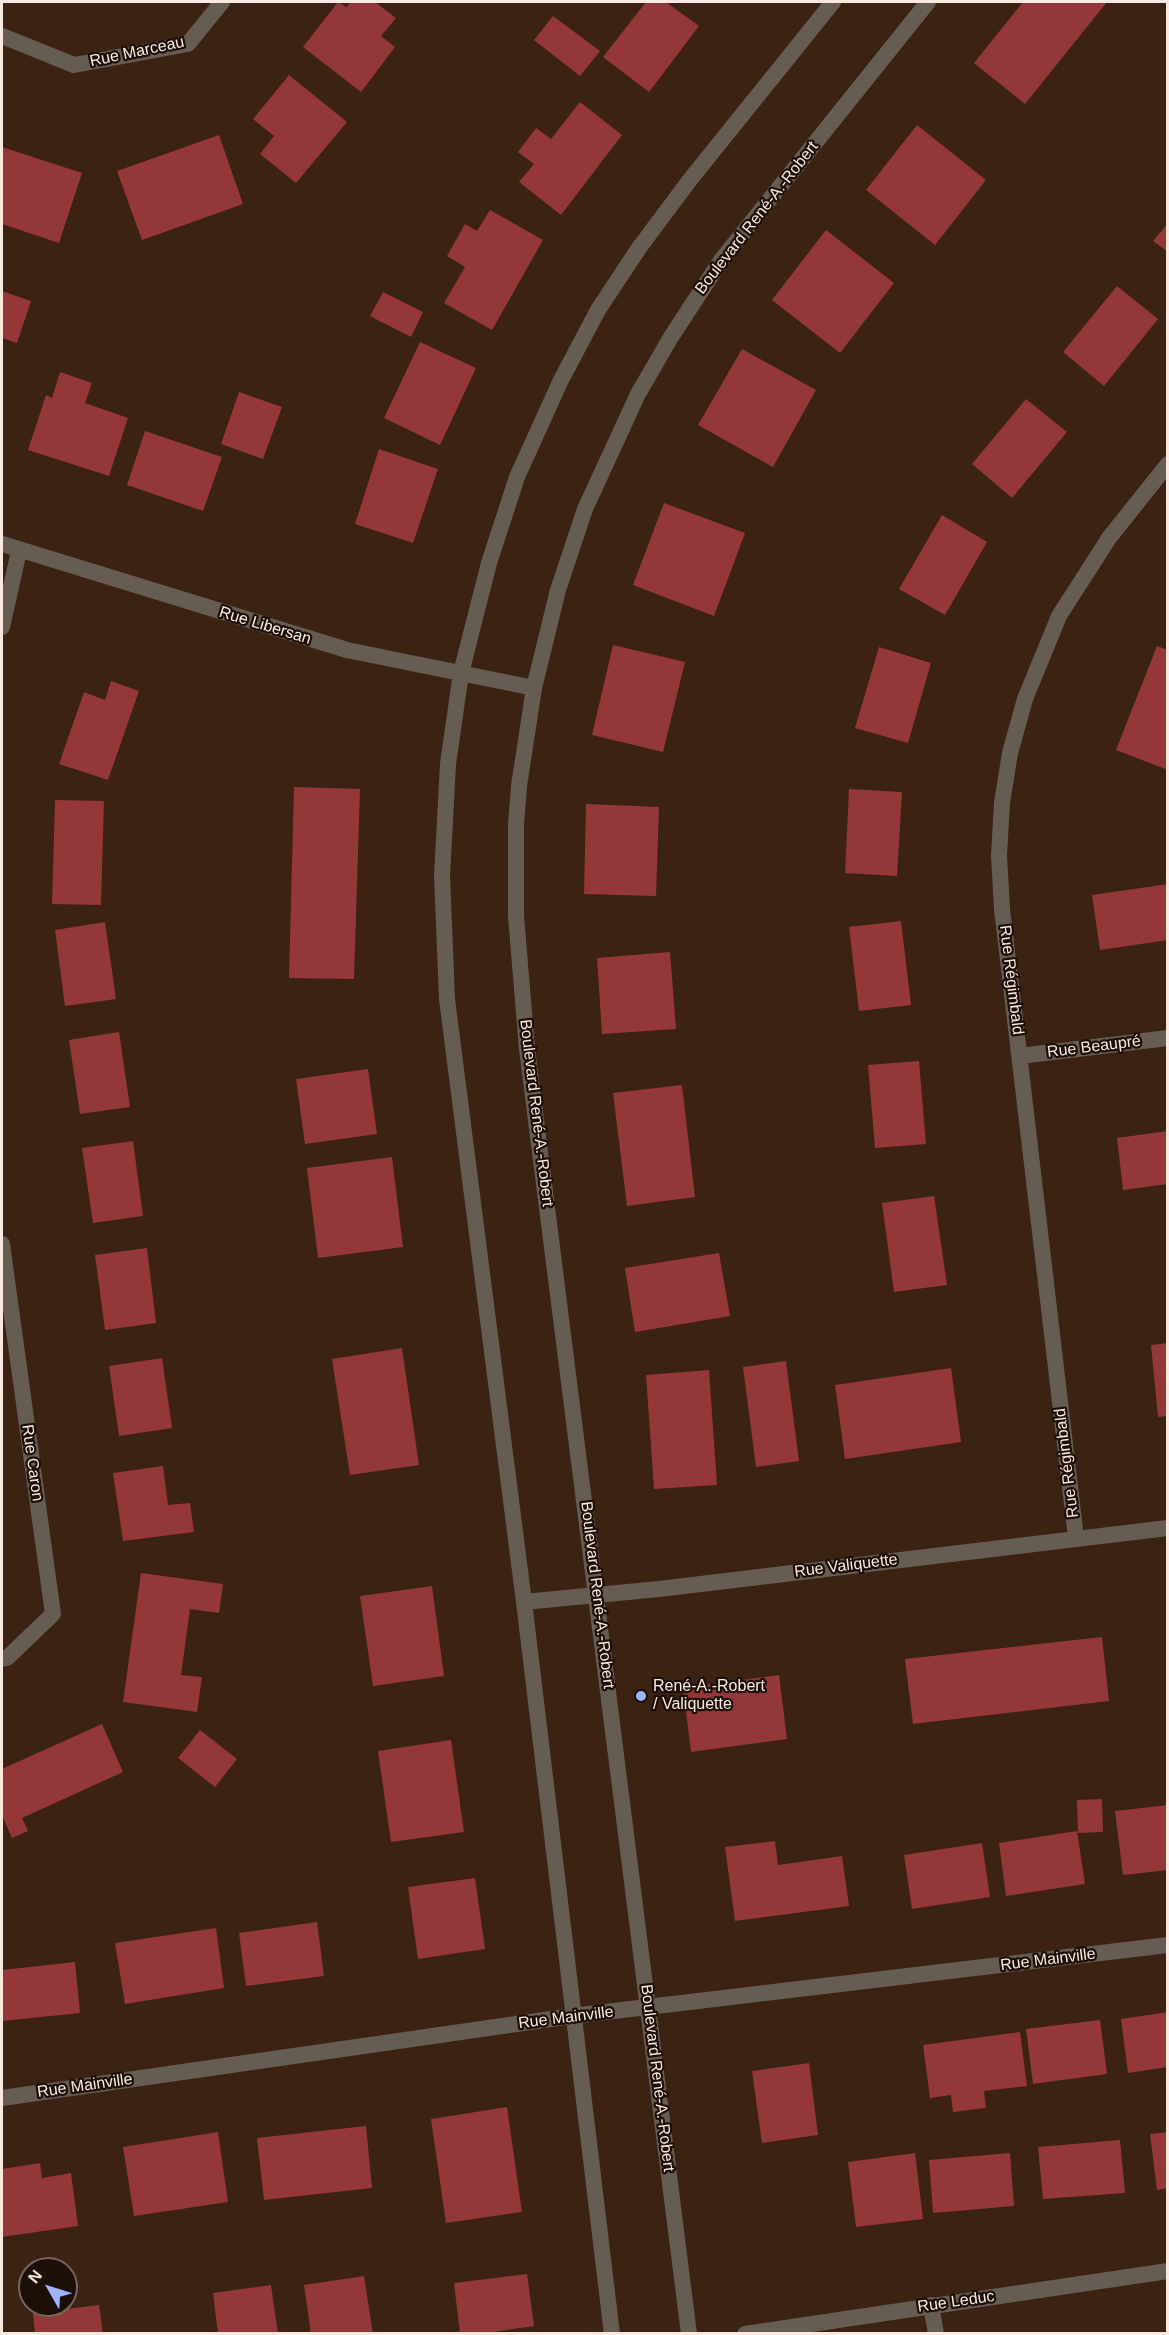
<!DOCTYPE html>
<html>
<head>
<meta charset="utf-8">
<style>
  body { margin:0 }
  #map { position:relative; width:1169px; height:2335px; overflow:hidden; background:#3c2212; font-family:Arial,sans-serif }
  canvas { display:block }
  .frame { position:absolute; inset:0; border:3px solid #fbe9df; pointer-events:none }
  .north { position:absolute; left:18px; top:2257px; width:60px; height:60px; box-sizing:border-box; background:#1b0f08; border:2px solid #75665e; border-radius:50%; rotate:309deg; font-size:16px; font-weight:700; line-height:24px; text-align:center; color:#fbe9df }
  .north::after { content:''; display:block; margin:auto; width:21px; height:27px; background:#9db4fd; clip-path:polygon(50% 0,100% 100%,50% 72%,0 100%) }
</style>
</head>
<body>
<div id="map">
<canvas width="1169" height="2335"></canvas>
<div class="frame"></div>
<div class="north">N</div>
</div>
<script>
const ctx = document.querySelector('canvas').getContext('2d');
ctx.lineJoin = 'round';
function fill(path, color) { ctx.fillStyle = color; ctx.fill(path, 'evenodd'); }
const toPath = rows => new Path2D(rows.map(r => 'M' + r).join(''));
function strokePath(path, color, width, dash) { ctx.strokeStyle = color; ctx.lineWidth = width; ctx.lineCap = dash ? 'butt' : 'round'; ctx.setLineDash(dash || []); ctx.stroke(path); }
function drawText(font, color, halo, rows, align = 'center') {
  ctx.font = font + ' Arial,sans-serif'; ctx.lineWidth = 4.5; ctx.setLineDash([]); ctx.textBaseline = 'middle'; ctx.strokeStyle = halo; ctx.fillStyle = color; for (const [text, x, y, turn = 0] of rows) {
    ctx.save(); ctx.translate(x, y); ctx.rotate((+turn || 0) * Math.PI / 180); ctx.textAlign = isNaN(turn) ? turn : align; if (halo) ctx.strokeText(text, 0, 0); ctx.fillText(text, 0, 0); ctx.restore();
  }
}
fill(toPath([
  [338,2,346,7,351,2,375,2,396,18,381,36,395,47,361,92,303,47],
  [646,2,666,2,699,26,649,92,603,57],
  [1023,2,1107,2,1025,104,974,63],
  [553,16,600,51,580,76,534,40],
  [289,75,347,122,296,183,260,154,274,136,253,119],
  [580,102,622,135,561,215,519,182,534,164,518,152,536,128,551,139],
  [917,125,986,180,935,245,866,190],
  [219,135,243,204,142,240,117,171],
  [2,147,82,173,59,243,2,224],
  [490,210,543,240,492,330,444,303,465,267,447,256,465,224,477,231],
  [1168,223,1168,252,1153,241],
  [826,230,894,283,840,353,772,300],
  [1117,286,1158,319,1104,386,1063,352],
  [2,291,31,301,17,343,2,338],
  [383,292,423,312,411,337,370,316],
  [420,342,476,368,440,445,384,418],
  [742,349,816,390,773,467,698,425],
  [60,372,92,383,85,403,128,418,109,476,28,450,46,395,52,398],
  [239,392,282,407,263,459,221,444],
  [1026,399,1067,432,1012,498,972,464],
  [145,431,222,457,203,511,127,485],
  [379,449,438,469,413,543,355,524],
  [664,503,745,533,714,616,633,585],
  [942,515,987,542,945,615,899,589],
  [613,645,685,662,663,752,592,735],
  [1157,646,1168,650,1168,770,1116,750],
  [879,647,931,663,908,743,855,728],
  [111,681,139,691,108,780,59,764,84,692,105,700],
  [294,787,360,789,354,979,289,978],
  [849,789,902,792,897,876,845,873],
  [55,800,104,801,101,905,52,904],
  [586,804,659,807,656,896,584,894],
  [1168,884,1168,940,1100,950,1092,895],
  [901,921,911,1005,859,1011,849,927],
  [105,922,116,999,65,1006,55,930],
  [670,952,676,1029,602,1034,597,958],
  [119,1032,130,1107,80,1114,69,1040],
  [919,1061,926,1144,875,1148,868,1065],
  [368,1069,377,1134,305,1144,296,1079],
  [682,1085,695,1197,627,1206,613,1093],
  [1168,1131,1168,1184,1123,1190,1117,1138],
  [133,1141,143,1216,93,1223,82,1148],
  [392,1157,403,1247,318,1258,307,1168],
  [934,1196,947,1285,894,1292,882,1203],
  [147,1248,156,1323,105,1330,95,1255],
  [719,1253,730,1316,635,1332,625,1268],
  [1168,1343,1168,1416,1158,1417,1151,1345],
  [402,1348,419,1465,350,1475,332,1359],
  [162,1358,172,1428,119,1436,109,1366],
  [786,1361,799,1461,756,1467,743,1367],
  [951,1368,961,1442,845,1459,835,1385],
  [709,1370,717,1485,654,1489,646,1375],
  [163,1466,168,1505,190,1503,194,1532,123,1541,113,1473],
  [141,1573,223,1584,219,1613,190,1609,181,1675,202,1677,197,1712,123,1702],
  [432,1586,444,1676,373,1686,360,1596],
  [1102,1637,1109,1701,913,1724,905,1659],
  [779,1675,787,1739,691,1752,683,1688],
  [102,1724,123,1772,22,1818,28,1831,12,1838,2,1815,2,1769],
  [200,1730,237,1759,215,1787,178,1758],
  [451,1740,464,1832,391,1842,378,1751],
  [1102,1799,1103,1832,1078,1833,1077,1800],
  [1168,1805,1168,1870,1123,1875,1115,1811],
  [1077,1831,1085,1884,1006,1896,999,1843],
  [775,1841,778,1865,842,1856,849,1906,735,1921,725,1847],
  [982,1843,990,1897,912,1909,904,1855],
  [475,1878,485,1949,418,1959,408,1887],
  [317,1922,324,1976,246,1986,239,1933],
  [216,1928,224,1988,125,2004,115,1943],
  [75,1962,80,2013,2,2021,2,1970],
  [1168,2012,1168,2067,1128,2073,1121,2019],
  [1100,2020,1107,2074,1033,2084,1026,2029],
  [1020,2032,1027,2086,984,2091,986,2108,953,2112,951,2095,930,2098,923,2045],
  [809,2063,818,2135,762,2143,752,2071],
  [507,2107,522,2212,446,2223,431,2119],
  [366,2126,372,2188,264,2200,257,2138],
  [218,2132,228,2202,134,2216,123,2147],
  [1168,2132,1168,2188,1157,2190,1150,2134],
  [1120,2140,1125,2193,1043,2199,1038,2147],
  [915,2153,923,2219,856,2227,848,2162],
  [1010,2153,1014,2206,933,2213,929,2160],
  [40,2163,42,2178,71,2173,78,2226,2,2237,2,2169],
  [527,2274,534,2326,479,2334,460,2334,454,2283],
  [364,2276,373,2334,311,2334,304,2285],
  [271,2285,278,2334,218,2334,213,2293],
  [99,2305,103,2334,35,2334,33,2313]
]), '#943738');
strokePath(toPath([
  [931,2305,936,2334]
]), '#655d51', 16);
strokePath(toPath([
  [2,36,74,65,188,44,222,2],
  [2,544,347,650,534,688],
  [2,627,19,551],
  [1020,1056,1168,1038],
  [2,1244,53,1614,7,1658,2,1659],
  [1076,1538,1002,909,999,855,1002,803,1010,753,1025,699,1059,616,1109,538,1168,464],
  [524,1602,659,1589,1168,1528],
  [2,2098,572,2016,1168,1945],
  [745,2334,1168,2271]
]), '#655d51', 16);
strokePath(toPath([
  [612,2334,524,1602,447,999,442,876,448,764,461,673,489,563,517,477,561,380,598,310,639,248,689,181,833,2],
  [689,2334,527,1049,516,916,516,825,519,786,534,688,558,590,585,509,638,394,671,337,722,259,928,2]
]), '#655d51', 16);
for (const [x, y, r, color] of [
  [641,1696,6,"#9db4fd"]
]) { const dot = new Path2D(); dot.arc(x, y, r, 0, 2 * Math.PI); ctx.fillStyle = color; ctx.fill(dot); strokePath(dot, '#1b0f08', 2); }
drawText('16px', '#fbe9df', '#1b0f08', [
  ["Rue Marceau",137,52,-12],
  ["Boulevard René-A.-Robert",757,218,-52],
  ["Rue Libersan",265,626,17],
  ["Rue Régimbald",1011,980,83],
  ["Rue Beaupré",1094,1047,-7],
  ["Boulevard René-A.-Robert",536,1113,83],
  ["Rue Caron",32,1463,82],
  ["Rue Régimbald",1067,1463,-97],
  ["Rue Valiquette",846,1566,-7],
  ["Boulevard René-A.-Robert",597,1595,83],
  ["Rue Mainville",1048,1960,-7],
  ["Rue Mainville",566,2018,-7],
  ["Boulevard René-A.-Robert",657,2078,83],
  ["Rue Mainville",85,2086,-8],
  ["Rue Leduc",956,2302,-8]
]);
drawText('16px', '#fbe9df', '#1b0f08', [
  ["René-A.-Robert",653,1687],
  ["/ Valiquette",653,1705]
], 'left');
</script>
</body>
</html>
